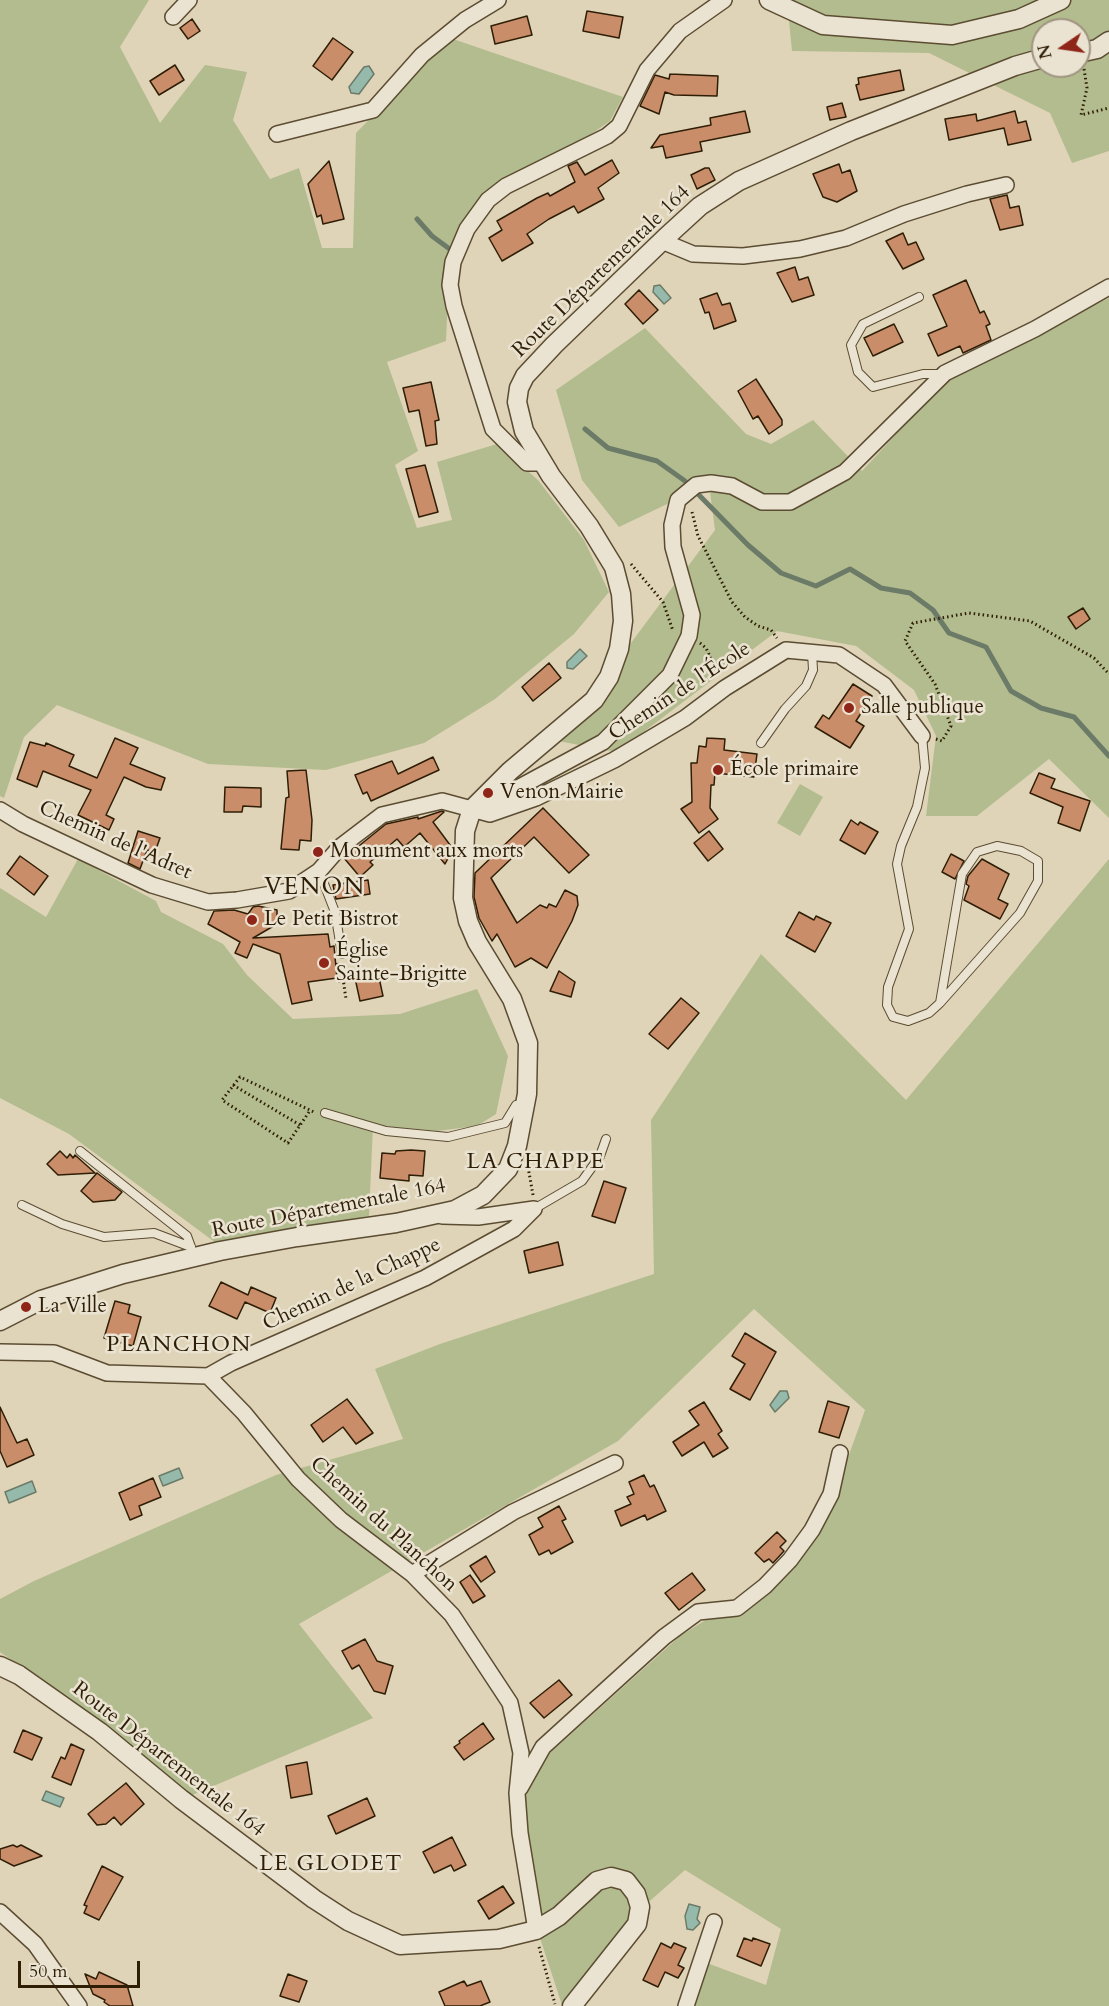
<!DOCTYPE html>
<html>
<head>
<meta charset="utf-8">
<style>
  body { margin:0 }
  #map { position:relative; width:1109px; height:2006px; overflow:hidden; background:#dfd4b8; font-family:Cardo,serif }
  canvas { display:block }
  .north { position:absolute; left:1031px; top:18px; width:60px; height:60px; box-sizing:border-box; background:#eae3d1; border:2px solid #9f9480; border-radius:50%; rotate:257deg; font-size:16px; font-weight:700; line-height:24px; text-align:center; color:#2f1e06 }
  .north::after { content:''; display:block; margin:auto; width:21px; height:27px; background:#8f2418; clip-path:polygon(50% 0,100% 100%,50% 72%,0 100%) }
  .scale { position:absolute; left:18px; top:1961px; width:122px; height:27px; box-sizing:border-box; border:3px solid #2f1e06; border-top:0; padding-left:8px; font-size:18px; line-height:21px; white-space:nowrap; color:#2f1e06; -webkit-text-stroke:4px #eae3d1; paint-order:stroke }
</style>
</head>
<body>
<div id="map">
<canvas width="1109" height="2006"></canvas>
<div class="north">N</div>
<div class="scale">50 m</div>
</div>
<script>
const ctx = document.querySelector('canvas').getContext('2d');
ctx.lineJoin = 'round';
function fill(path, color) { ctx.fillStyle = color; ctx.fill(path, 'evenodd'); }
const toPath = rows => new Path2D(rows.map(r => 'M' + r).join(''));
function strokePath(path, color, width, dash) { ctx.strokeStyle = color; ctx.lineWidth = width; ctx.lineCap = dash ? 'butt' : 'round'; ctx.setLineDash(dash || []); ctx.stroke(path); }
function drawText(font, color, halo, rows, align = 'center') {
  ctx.font = font + ' Cardo,serif'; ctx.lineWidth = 5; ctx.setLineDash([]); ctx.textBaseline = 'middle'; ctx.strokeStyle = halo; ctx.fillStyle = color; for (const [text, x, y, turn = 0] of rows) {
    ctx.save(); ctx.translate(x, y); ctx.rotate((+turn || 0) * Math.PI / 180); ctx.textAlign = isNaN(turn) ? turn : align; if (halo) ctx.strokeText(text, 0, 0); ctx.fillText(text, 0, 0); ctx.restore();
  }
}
fill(toPath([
  [0,0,149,0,120,47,160,123,205,65,247,72,233,120,270,179,299,168,322,248,353,248,356,133,450,38,623,97,610,121,581,141,495,189,450,251,446,341,387,362,418,451,395,465,417,528,452,520,437,462,497,444,538,480,584,540,609,592,574,634,495,699,424,743,326,770,208,764,57,705,24,737,4,798,0,796],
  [787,0,1109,0,1109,151,1072,163,1050,113,929,53,792,51],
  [1043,30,1079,30,1079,66,1043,66],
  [1109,298,1109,818,1049,759,977,816,926,816,936,736,914,690,856,646,777,631,617,752,558,741,715,530,709,484,619,527,582,480,556,390,645,328,746,434,771,444,813,420,862,471,951,375],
  [800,784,823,797,800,836,777,823],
  [78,859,156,901,161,912,223,944,247,975,293,1019,400,1014,477,989,508,1056,496,1114,477,1126,437,1131,373,1125,369,1216,216,1243,69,1134,0,1098,0,888,46,917],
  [1109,859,1109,2006,693,2006,707,1963,766,1985,781,1929,685,1870,626,1922,562,2005,540,1938,540,1910,522,1803,541,1761,680,1636,709,1618,743,1614,789,1571,825,1522,865,1410,754,1309,618,1441,299,1624,373,1718,190,1796,134,1748,0,1652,0,1599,34,1581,276,1475,403,1439,375,1369,440,1344,654,1274,651,1120,761,954,906,1100]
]), '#b3bc8e');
const water = toPath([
  [369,66,374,74,359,94,351,93,349,87,364,67,369,66],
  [660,285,671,298,664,304,653,292,654,286,660,285],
  [580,649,587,656,573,669,567,668,567,662,580,649],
  [780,1391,787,1391,789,1398,775,1412,770,1405,780,1391],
  [179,1468,183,1478,163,1486,159,1476,179,1468],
  [32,1481,36,1492,9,1503,5,1492,32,1481],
  [46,1791,64,1798,60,1807,42,1800,46,1791],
  [689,1904,700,1907,697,1919,700,1923,693,1930,687,1929,685,1916,689,1904]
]);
fill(water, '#95b9aa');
strokePath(water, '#6c7b68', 1.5);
strokePath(toPath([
  [417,219,432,236,451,250],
  [585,429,608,448,657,461,685,481],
  [696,492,748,545,781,573,816,586,850,569,881,588,910,593,933,610,949,633,986,647,1011,691,1041,708,1074,717,1109,756]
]), '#6c7b68', 5);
const building = toPath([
  [587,11,623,17,619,38,583,31,587,11],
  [527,16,532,35,495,44,491,26,527,16],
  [192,19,200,31,188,39,180,28,192,19],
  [333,38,353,52,332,80,313,66,333,38],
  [175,65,184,80,159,95,150,81,175,65],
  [900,70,904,90,860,100,856,85,859,84,858,78,900,70],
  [670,74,718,76,717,96,674,95,665,92,659,114,640,106,655,75,669,79,670,74],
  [842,103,846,117,830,120,827,107,842,103],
  [745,111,750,132,700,142,702,151,666,158,663,146,651,148,660,135,711,125,710,118,745,111],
  [1015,111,1018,123,1026,121,1031,140,1008,145,1004,128,949,140,945,119,976,114,977,121,1015,111],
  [612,160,619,173,598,188,604,199,578,213,574,206,549,219,527,234,533,243,502,261,489,238,502,230,497,221,537,198,548,193,550,196,575,182,568,166,577,162,585,175,612,160],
  [329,161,344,219,323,224,321,215,317,217,308,184,329,161],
  [839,164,842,173,850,170,857,191,837,202,823,197,813,174,839,164],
  [705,168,709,168,715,180,697,189,691,175,705,168],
  [1007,195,1010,208,1019,206,1023,225,1000,230,990,199,1007,195],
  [903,233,908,245,916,242,924,259,903,269,886,241,903,233],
  [795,267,799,280,808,277,814,295,792,302,777,273,795,267],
  [966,280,980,313,984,311,990,324,986,326,991,340,963,353,960,346,938,356,928,334,947,326,933,295,966,280],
  [639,290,658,310,643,324,625,304,639,290],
  [717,293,722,305,730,303,736,321,714,329,709,312,705,313,700,299,717,293],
  [894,324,903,342,873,356,864,338,894,324],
  [756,379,782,420,782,425,769,434,758,416,753,419,738,391,756,379],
  [431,382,439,420,435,421,437,444,426,446,419,410,409,412,403,388,431,382],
  [425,465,438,512,419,517,406,469,425,465],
  [1083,608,1090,619,1076,629,1068,617,1083,608],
  [549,663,561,678,533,701,522,687,549,663],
  [853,684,872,696,856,721,864,726,850,748,815,727,823,715,829,719,853,684],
  [115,738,138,748,130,764,165,778,161,790,146,787,124,777,106,815,114,819,109,830,78,815,91,790,43,771,37,787,17,779,30,742,45,746,46,743,74,755,69,766,97,778,115,738],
  [707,738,725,739,724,750,757,754,754,777,715,773,714,785,711,785,710,808,718,819,699,833,681,809,692,802,691,763,697,763,699,746,706,747,707,738],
  [433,757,439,770,371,801,367,792,363,794,355,775,392,761,398,774,433,757],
  [306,770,312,820,311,841,300,840,299,850,281,849,286,798,289,797,287,771,306,770],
  [1039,773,1055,779,1051,788,1090,801,1080,831,1058,823,1063,807,1030,793,1039,773],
  [225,787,261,788,261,807,243,806,242,812,224,812,225,787],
  [543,808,589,855,569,873,534,837,491,878,517,923,540,905,547,908,549,904,556,907,565,890,577,896,578,905,572,921,547,968,531,958,515,967,497,934,492,941,479,918,474,897,475,873,543,808],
  [442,811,444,812,433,822,453,849,445,864,420,833,404,847,397,839,370,862,373,865,360,877,344,858,386,824,418,817,418,819,442,811],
  [851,820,858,825,860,822,878,832,865,854,840,840,851,820],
  [138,831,160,838,155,852,147,850,140,869,128,863,138,831],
  [709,831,723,849,708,861,694,843,709,831],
  [951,854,964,861,955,879,942,872,951,854],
  [20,856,48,876,34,895,7,874,20,856],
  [982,859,1009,874,998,899,1008,904,1000,919,964,900,969,886,966,884,968,876,982,859],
  [368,880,370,894,336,899,333,885,368,880],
  [258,906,277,910,277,924,253,938,328,934,330,947,334,946,337,978,308,982,312,1000,292,1004,280,954,253,944,247,958,235,953,240,942,208,924,214,911,234,910,248,914,253,907,258,906],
  [799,912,814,920,816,916,831,923,815,952,786,936,799,912],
  [559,971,575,982,571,997,550,991,559,971],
  [378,973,383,996,360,1001,355,978,378,973],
  [681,998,699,1013,668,1049,649,1034,681,998],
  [411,1150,425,1151,423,1176,409,1175,409,1181,380,1178,382,1153,395,1154,396,1151,411,1150],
  [60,1151,67,1158,70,1154,73,1158,75,1155,95,1173,58,1175,47,1164,60,1151],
  [97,1173,122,1192,115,1200,93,1202,81,1191,97,1173],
  [604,1181,626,1188,615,1223,592,1216,604,1181],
  [558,1242,563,1265,529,1273,524,1251,558,1242],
  [221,1282,248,1295,251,1287,276,1298,270,1313,245,1302,237,1319,209,1306,221,1282],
  [115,1301,130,1305,128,1313,141,1317,133,1346,104,1338,115,1301],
  [745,1333,776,1352,750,1400,730,1389,745,1364,732,1356,745,1333],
  [347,1399,373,1433,356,1444,343,1427,323,1442,311,1425,347,1399],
  [828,1401,849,1407,839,1438,819,1432,828,1401],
  [704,1402,722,1431,718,1434,728,1448,713,1457,704,1442,682,1456,673,1442,699,1425,689,1411,704,1402],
  [0,1407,17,1443,27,1439,34,1455,7,1467,0,1451,0,1407],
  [644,1475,650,1487,654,1485,666,1511,647,1520,645,1515,621,1526,615,1511,631,1504,627,1497,634,1494,629,1482,644,1475],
  [153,1478,161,1497,139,1506,142,1515,130,1520,119,1493,153,1478],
  [559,1506,566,1519,562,1521,573,1542,551,1554,549,1550,539,1555,529,1535,543,1527,538,1518,559,1506],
  [777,1532,786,1541,780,1547,784,1551,773,1563,769,1559,764,1562,755,1553,777,1532],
  [486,1556,495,1572,481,1582,470,1566,486,1556],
  [692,1573,705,1590,679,1610,665,1593,692,1573],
  [470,1575,485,1596,473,1603,460,1582,470,1575],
  [365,1639,377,1661,393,1666,385,1694,374,1691,359,1665,352,1669,342,1651,365,1639],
  [559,1680,572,1695,544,1718,530,1703,559,1680],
  [483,1723,494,1739,464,1760,454,1747,460,1743,459,1741,483,1723],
  [23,1730,42,1738,32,1760,14,1752,23,1730],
  [71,1744,84,1750,71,1785,52,1777,61,1757,65,1759,71,1744],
  [307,1762,312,1794,291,1798,286,1766,307,1762],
  [126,1783,144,1804,121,1825,114,1817,106,1824,97,1825,88,1814,126,1783],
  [367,1798,375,1816,336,1834,328,1816,367,1798],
  [452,1837,466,1865,454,1871,451,1865,434,1873,423,1852,452,1837],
  [13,1845,17,1847,21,1845,42,1856,14,1866,0,1859,0,1849,13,1845],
  [102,1866,123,1877,99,1920,84,1913,87,1906,84,1905,102,1866],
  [503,1886,514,1903,489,1919,478,1901,503,1886],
  [744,1938,752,1941,753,1938,770,1944,761,1966,737,1956,744,1938],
  [661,1943,671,1948,674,1943,686,1948,678,1965,684,1968,678,1978,665,1972,658,1987,643,1980,661,1943],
  [99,1972,127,1985,133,2006,110,2006,104,2002,105,2000,93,1994,85,1974,96,1979,99,1972],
  [288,1974,307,1981,299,2002,280,1996,288,1974],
  [464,1981,467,1986,481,1981,490,2002,480,2006,445,2006,439,1992,464,1981]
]);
fill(building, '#ca8d6a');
strokePath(building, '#2f1e06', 1.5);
const service = toPath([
  [919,297,863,324,851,345,858,372,873,387,923,374,943,374],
  [922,736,925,768,917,807,901,846,897,864,909,929,888,987,887,1005,893,1017,908,1021,929,1013,940,1003,962,874,977,852,997,846,1021,851,1038,861,1038,881,1020,913,940,1003],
  [761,743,785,709,806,686,813,670,812,652],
  [319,871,335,912,342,954],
  [325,1113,386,1131,448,1137,505,1123,516,1105,524,1104],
  [80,1151,187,1236,191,1247],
  [22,1205,62,1224,104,1237,154,1233,191,1247],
  [534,1209,582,1181,600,1156,606,1139]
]);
const minor = toPath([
  [173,17,189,0],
  [277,134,373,110,422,55,465,20,498,0],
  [665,238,669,244,693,254,743,256,800,249,846,238,904,214,967,194,1006,185],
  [543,463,527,463,493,429,454,306,450,285,453,262,467,229,488,200,506,186,607,136,619,126,647,70,680,31,724,0],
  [0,810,23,824,152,885,208,902,237,900,289,891,319,871,340,847,382,815,442,801,490,814,536,798,614,760,685,718,725,688,786,650,839,655,884,685,922,736],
  [492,811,514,790,603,742,670,675,689,636,692,615,673,547,672,525,678,500,696,485,711,483,732,486,762,502,790,502,845,472,945,373,1035,329,1109,287],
  [442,1216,478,1217,534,1209],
  [0,1352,54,1353,107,1373,208,1376,231,1363,425,1278,514,1229,534,1209],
  [208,1376,244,1413,298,1479,341,1520,412,1574,452,1615,510,1703,521,1753,517,1793,520,1833,536,1930],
  [412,1574,513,1512,615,1463],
  [520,1788,543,1747,664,1637,698,1612,737,1608,765,1586,790,1560,812,1530,831,1494,840,1453],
  [0,1912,35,1944,79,2006],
  [686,2006,714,1922]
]);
const tertiary = toPath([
  [769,0,823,25,952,35,1019,19,1061,0],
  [1079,53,1097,49,1109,41],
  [0,1321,41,1300,123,1274,220,1251,297,1237,396,1223,455,1210,483,1195,508,1169,517,1146,527,1094,528,1043,512,999,477,942,468,921,463,898,465,831,472,809,510,771,594,700,609,677,619,649,623,621,621,594,614,567,589,526,551,476,524,431,517,402,519,388,525,376,554,345,665,238,700,206,739,181,851,131,1015,66,1043,58],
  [0,1666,19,1675,100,1732,181,1799,314,1899,348,1921,400,1945,499,1939,536,1930,559,1916,597,1881,611,1877,626,1881,636,1894,640,1907,637,1924,572,2006]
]);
strokePath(service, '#5b4c32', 10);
strokePath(minor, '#5b4c32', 18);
strokePath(tertiary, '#5b4c32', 21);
strokePath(toPath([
  [1084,69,1087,88,1081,115,1109,108],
  [692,512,698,536,732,602,745,617,758,626,771,630,777,638],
  [631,564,663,602,673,631],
  [700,643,706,648,719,676],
  [936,739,942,741,951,726,935,684,905,641,913,623,969,613,1030,621,1094,658,1109,674],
  [337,963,339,981,343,981],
  [341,965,346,999],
  [233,1085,300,1125],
  [309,1112,288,1143,222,1100,240,1077,314,1112],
  [528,1167,533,1195],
  [539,1947,555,2004]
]), '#2f1e06', 3, [1.5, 3]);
strokePath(service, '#eae3d1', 8);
strokePath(minor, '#eae3d1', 15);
strokePath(tertiary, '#eae3d1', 18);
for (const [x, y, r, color] of [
  [849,708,6,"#8f2418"],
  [718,770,6,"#8f2418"],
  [488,793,6,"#8f2418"],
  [318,852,6,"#8f2418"],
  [252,920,6,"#8f2418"],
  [324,963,6,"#8f2418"],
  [26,1307,6,"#8f2418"]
]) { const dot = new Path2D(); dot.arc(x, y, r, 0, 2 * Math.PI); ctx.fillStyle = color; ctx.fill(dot); strokePath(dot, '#eae3d1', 2); }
drawText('21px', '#2f1e06', '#eae3d1', [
  ["Route Départementale 164",602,272,-44],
  ["Chemin de l'École",680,692,-33],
  ["Chemin de l'Adret",115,841,24],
  ["Route Départementale 164",329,1209,-11],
  ["Chemin de la Chappe",352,1285,-25],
  ["Chemin du Planchon",383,1525,42],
  ["Route Départementale 164",168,1760,38]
]);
drawText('21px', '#2f1e06', '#eae3d1', [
  ["Salle publique",861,708],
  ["École primaire",730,770],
  ["Venon Mairie",500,793],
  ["Monument aux morts",330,852],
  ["Le Petit Bistrot",264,920],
  ["Église",336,951],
  ["Sainte-Brigitte",336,975],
  ["La Ville",38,1307]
], 'left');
ctx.letterSpacing = '1.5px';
drawText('22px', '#2f1e06', '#eae3d1', [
  ["LA CHAPPE",536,1163],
  ["PLANCHON",179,1346],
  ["LE GLODET",331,1865]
]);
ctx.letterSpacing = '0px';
ctx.letterSpacing = '1.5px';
drawText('24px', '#2f1e06', '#eae3d1', [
  ["VENON",315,888]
]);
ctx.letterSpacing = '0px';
</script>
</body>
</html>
